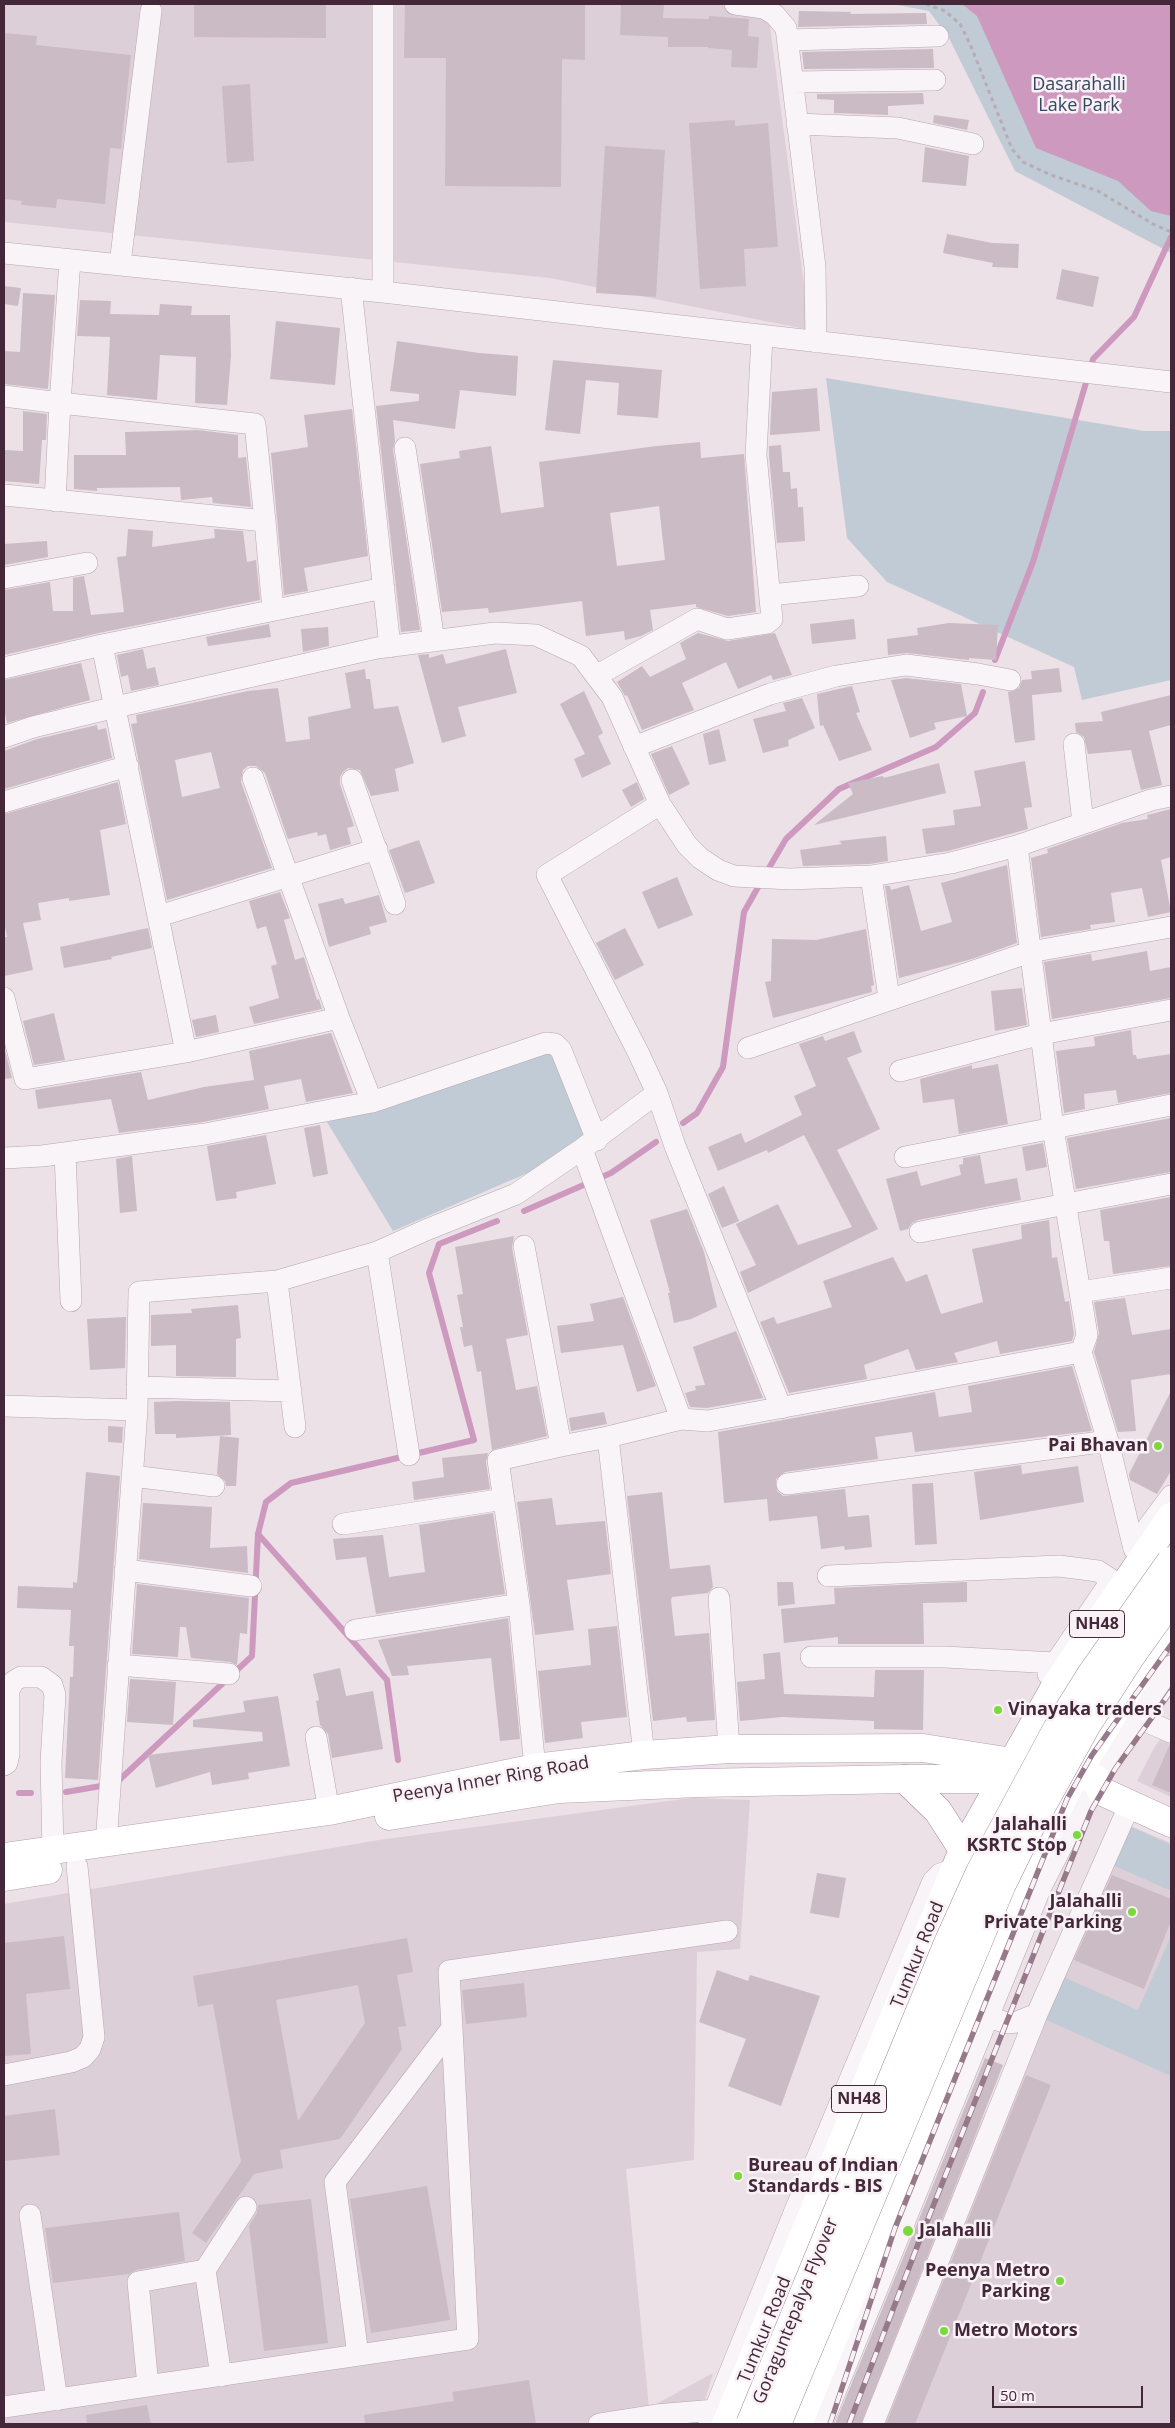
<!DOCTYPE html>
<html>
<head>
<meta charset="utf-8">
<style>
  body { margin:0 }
  #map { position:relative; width:1175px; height:2428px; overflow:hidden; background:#ebe1e7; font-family:"Open Sans",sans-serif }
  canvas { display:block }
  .frame { position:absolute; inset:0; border:5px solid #442839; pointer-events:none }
  .scale { position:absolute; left:992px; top:2386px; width:151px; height:22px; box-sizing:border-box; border:2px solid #442839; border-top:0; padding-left:6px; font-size:15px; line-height:18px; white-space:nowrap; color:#442839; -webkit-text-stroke:4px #f8f1f5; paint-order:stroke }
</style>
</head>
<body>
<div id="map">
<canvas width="1175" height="2428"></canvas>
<div class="frame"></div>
<div class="scale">50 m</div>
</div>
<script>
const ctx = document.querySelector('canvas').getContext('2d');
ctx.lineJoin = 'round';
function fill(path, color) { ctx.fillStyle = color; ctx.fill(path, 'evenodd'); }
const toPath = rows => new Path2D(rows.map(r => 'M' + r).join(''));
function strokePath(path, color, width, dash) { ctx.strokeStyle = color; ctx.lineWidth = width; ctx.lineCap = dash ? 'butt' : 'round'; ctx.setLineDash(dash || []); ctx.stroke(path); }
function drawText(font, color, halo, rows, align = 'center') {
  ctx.font = font + ' "Open Sans",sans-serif'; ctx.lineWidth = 5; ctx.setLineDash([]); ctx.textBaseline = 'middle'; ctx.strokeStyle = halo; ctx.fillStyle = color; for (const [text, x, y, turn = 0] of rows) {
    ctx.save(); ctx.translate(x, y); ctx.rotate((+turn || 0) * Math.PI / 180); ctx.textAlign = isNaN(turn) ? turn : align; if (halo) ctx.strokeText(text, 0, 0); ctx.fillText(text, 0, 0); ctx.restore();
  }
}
fill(toPath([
  [4,4,767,4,810,330,550,278,4,222],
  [1171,1724,1171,1797,1137,1781,1154,1748],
  [691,1798,750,1800,740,1949,697,1952,694,2160,626,2169,649,2408,713,2373,698,2424,4,2424,4,1904,379,1840],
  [1123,1823,1171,1843,1171,2424,838,2424]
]), '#ddcfd7');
fill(toPath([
  [892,4,1171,4,1171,253,1015,171,949,38,929,11],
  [826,378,1144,431,1171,431,1171,680,1082,700,1074,667,887,582,847,538],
  [564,1043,602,1141,393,1231,327,1122,377,1109],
  [1123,1823,1171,1845,1171,1891,1106,1862],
  [1171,1936,1171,2076,1033,2014,1052,1972,1138,2010]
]), '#c1cbd5');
fill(toPath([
  [962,4,1171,4,1171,216,1151,211,1118,181,1036,148,977,16]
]), '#cd99bf');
strokePath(toPath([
  [995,660,1033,562,1093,359,1134,317,1171,237],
  [766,873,786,839,839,789,936,747,975,713,983,692],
  [683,1123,697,1113,723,1067,744,912,761,882],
  [524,1211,611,1173,656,1142],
  [258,1534,387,1680,398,1760],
  [116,1783,252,1656,258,1534,266,1502,291,1483,474,1440,429,1273,439,1244,497,1221],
  [66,1792,107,1785],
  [19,1793,31,1793]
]), '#cd99bf', 6);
fill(toPath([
  [194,4,326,4,326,38,194,37],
  [405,4,585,4,585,60,562,59,561,187,445,186,446,58,404,58],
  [621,4,664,4,663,18,709,19,709,16,749,19,748,36,759,37,757,68,731,67,732,50,708,48,708,47,668,47,668,37,620,35],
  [799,11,851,12,850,14,926,13,927,24,798,27],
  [4,33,37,36,36,45,131,55,121,149,110,148,105,204,57,199,56,208,21,205,22,201,4,199],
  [933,49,934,68,804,69,802,52],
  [250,84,254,161,227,163,222,86],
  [923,93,924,104,888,106,888,115,834,113,834,100,817,99,817,94],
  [934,115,969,120,967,130,933,123],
  [735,120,735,126,768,123,778,247,744,249,746,286,700,289,689,123],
  [605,146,665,150,656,297,596,293],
  [925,147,969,156,966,186,922,182],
  [947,234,992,243,1019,244,1018,268,992,267,993,263,943,253],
  [1062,269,1099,277,1093,307,1056,299],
  [4,286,21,288,18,306,4,304],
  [23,293,55,295,48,389,4,384,4,351,20,352],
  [80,300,111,301,110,314,159,315,160,304,192,306,191,315,230,315,231,356,227,405,195,403,196,357,160,355,157,400,107,395,110,337,77,336],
  [276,321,340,328,335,385,270,379],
  [397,341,479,353,518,356,516,396,460,390,455,429,393,420,395,441,393,450,420,630,401,632,376,406,419,401,419,394,390,391],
  [553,360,662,370,658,418,617,415,619,383,586,380,580,434,545,430],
  [817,388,820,431,770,435,772,392],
  [352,409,368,556,304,568,308,591,284,595,271,453,308,447,304,415],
  [23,411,47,414,46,440,42,440,39,484,4,481,4,450,23,451],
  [198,430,238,435,238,458,246,457,251,507,213,503,212,497,181,500,180,487,97,488,97,491,74,489,74,455,126,455,125,432],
  [700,442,701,458,744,454,756,612,728,616,696,607,696,604,650,610,653,630,641,636,625,640,624,631,586,636,582,601,489,613,488,608,442,612,420,464,460,458,459,451,491,446,501,513,544,507,539,462,656,446],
  [659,506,665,560,617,566,610,513],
  [781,445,783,472,790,472,791,489,797,488,798,507,803,507,805,541,777,543,769,455,769,446],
  [128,529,153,531,152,547,215,538,214,529,243,531,247,562,256,560,260,600,99,633,4,655,4,590,50,582,53,611,73,611,73,578,84,576,91,615,124,612,117,557,126,556],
  [47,541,48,557,4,565,4,544],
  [854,619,856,639,812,644,810,624],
  [949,623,998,625,996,660,969,658,969,660,907,653,888,655,887,639,918,635,917,628],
  [269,624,271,637,208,646,206,637],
  [328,627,329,646,303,652,301,629],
  [698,633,728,641,775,633,792,675,773,680,771,675,738,689,726,662,682,683,694,710,642,730,627,695,625,696,617,682,642,666,650,677,686,659,680,643],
  [143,649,147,669,155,667,159,685,131,691,128,675,121,677,117,655],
  [506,649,517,693,458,707,466,736,442,743,418,655,429,654,429,658,443,654,446,664],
  [81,663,90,700,7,723,4,709,4,680],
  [1059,668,1062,692,1032,695,1035,740,1015,743,1008,692,1019,688,1022,680,1032,679,1031,671],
  [365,669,366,679,370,679,374,709,398,706,414,763,395,769,399,791,371,796,360,770,348,768,343,772,340,777,340,784,354,826,347,828,351,844,330,850,326,834,318,836,317,832,288,839,265,773,256,766,248,766,243,770,241,782,272,868,167,900,131,724,137,723,136,715,248,691,278,688,286,742,310,739,308,717,351,708,345,673],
  [211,752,220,788,182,797,175,760],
  [906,678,961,684,967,716,934,723,936,729,910,738,891,680],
  [852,686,860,712,856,713,872,750,839,761,823,725,820,726,817,694],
  [584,691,603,733,598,736,611,764,582,778,574,759,585,754,560,704],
  [1171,695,1171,725,1149,731,1162,785,1141,790,1131,750,1088,754,1084,737,1076,732,1075,723,1103,721,1101,712],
  [802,698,815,728,788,740,789,746,763,753,753,719,786,711,783,703],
  [97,725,98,730,106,728,112,758,4,789,4,751,37,739],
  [719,729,726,761,709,765,703,734],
  [672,746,690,784,669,795,651,754],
  [1025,761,1032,807,1024,808,1028,829,948,851,926,854,922,829,955,825,953,810,981,806,974,771],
  [939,763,946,793,814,825,853,794,848,783,883,776,884,778],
  [118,782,126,824,100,830,110,895,69,901,69,898,38,903,41,920,23,923,33,970,4,976,4,937,7,937,4,922,4,814],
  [637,782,644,799,631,807,622,790],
  [1171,809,1171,857,1161,860,1171,912,1148,917,1142,888,1111,893,1115,922,1090,925,1091,929,1041,937,1031,858,1048,853,1047,849,1122,823,1148,819,1147,815],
  [886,836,888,861,870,864,803,866,800,850,842,844,839,841],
  [419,840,435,883,405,893,389,850],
  [1007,865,1017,943,972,959,899,978,885,886,890,886,891,890,909,885,921,931,952,922,941,883],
  [677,877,693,915,658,929,642,892],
  [280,892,290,918,284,920,295,960,304,957,317,1000,319,999,322,1009,254,1024,249,1007,279,998,271,966,277,964,266,926,257,929,249,901],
  [379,895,387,922,369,927,371,934,329,947,318,904,343,898,345,904],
  [148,928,152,948,111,957,112,959,64,968,60,947],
  [625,928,644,965,615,980,596,943],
  [866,929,874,985,871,986,872,992,773,1018,765,982,771,981,772,939,816,940],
  [1147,951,1150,971,1171,967,1171,998,1052,1019,1044,962,1091,954,1092,961],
  [1022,988,1027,1025,995,1031,991,991],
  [54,1013,65,1060,34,1065,23,1021],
  [216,1015,219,1032,196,1037,192,1020],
  [1131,1030,1133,1055,1136,1055,1137,1059,1171,1054,1171,1093,1118,1103,1116,1090,1084,1094,1085,1109,1064,1113,1056,1051,1095,1046,1094,1037],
  [854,1031,862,1052,847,1058,880,1129,837,1150,878,1229,748,1293,740,1272,756,1265,736,1224,778,1204,798,1245,852,1227,804,1135,768,1153,767,1150,718,1171,708,1147,741,1133,745,1143,802,1115,794,1096,816,1086,799,1044,823,1036,825,1041],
  [331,1033,353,1093,306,1102,301,1079,264,1086,269,1109,203,1122,119,1133,111,1099,38,1109,35,1090,141,1072,148,1100,204,1087,254,1080,249,1051],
  [4,1050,5,1050,12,1078,4,1079],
  [998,1064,1008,1124,959,1134,954,1099,923,1103,920,1079,972,1065,972,1069],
  [1171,1118,1171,1172,1076,1189,1067,1138],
  [320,1125,328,1174,313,1177,304,1128],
  [266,1135,276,1184,236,1192,237,1198,216,1201,207,1146],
  [1043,1143,1047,1167,1026,1171,1022,1147],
  [980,1155,985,1184,1017,1178,1021,1200,918,1220,912,1223,908,1229,900,1231,886,1179,917,1171,921,1186,961,1175,959,1165,963,1164,963,1158],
  [132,1156,137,1211,120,1213,116,1159],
  [724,1186,739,1221,722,1228,708,1194],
  [1171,1197,1171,1266,1113,1274,1109,1241,1104,1241,1100,1210],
  [687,1209,704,1252,717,1307,691,1319,674,1323,668,1293,670,1293,650,1220],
  [1049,1220,1052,1258,1057,1257,1065,1302,1069,1301,1074,1334,1072,1341,1000,1354,997,1341,954,1353,958,1362,916,1370,908,1349,864,1365,867,1379,789,1393,760,1322,774,1317,777,1324,832,1307,823,1281,893,1257,906,1282,927,1274,941,1314,983,1302,972,1249,1022,1239,1021,1225],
  [514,1236,512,1248,528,1335,506,1339,516,1390,537,1386,547,1436,492,1450,481,1371,477,1372,472,1345,464,1347,460,1327,463,1327,457,1295,463,1294,455,1247],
  [623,1297,656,1386,637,1392,623,1345,561,1353,557,1326,594,1321,590,1304],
  [1125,1298,1132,1335,1171,1329,1171,1374,1131,1380,1136,1431,1118,1432,1094,1352,1099,1333,1094,1302],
  [238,1305,241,1338,236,1339,236,1377,176,1376,176,1345,151,1346,151,1315,192,1313,191,1309],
  [126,1317,125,1368,90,1370,87,1319],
  [736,1331,763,1398,707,1408,690,1407,685,1393,696,1390,695,1386,705,1385,693,1347],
  [1072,1366,1092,1431,915,1452,912,1432,875,1437,878,1459,785,1472,776,1479,777,1491,783,1496,845,1489,848,1517,869,1515,872,1547,845,1550,844,1546,821,1549,817,1516,769,1521,767,1499,724,1503,718,1432,935,1392,939,1417,972,1412,968,1386],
  [1171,1391,1171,1471,1157,1494,1130,1480,1129,1474],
  [177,1401,230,1402,231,1435,176,1438,176,1434,155,1434,154,1402],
  [604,1412,607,1424,571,1431,569,1418],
  [108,1426,123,1427,122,1443,108,1442],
  [220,1436,239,1438,236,1486,226,1486,225,1481,217,1474],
  [488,1453,486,1462,490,1489,414,1500,412,1482,444,1477,442,1458],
  [1021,1465,1022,1474,1078,1466,1084,1502,980,1520,974,1472],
  [86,1472,120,1476,98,1780,65,1778,70,1677,73,1677,74,1646,69,1646,71,1610,17,1608,18,1586,73,1588,73,1582,77,1583],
  [933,1483,937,1544,915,1545,912,1484],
  [662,1492,670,1569,710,1565,713,1587,708,1593,672,1597,671,1600,675,1636,709,1633,715,1720,687,1722,686,1717,653,1721,627,1496],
  [552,1498,556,1525,605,1521,611,1574,567,1580,574,1630,535,1635,517,1502],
  [143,1503,212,1507,210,1548,247,1546,248,1573,139,1559],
  [493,1513,505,1594,376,1614,366,1557,336,1560,333,1539,383,1535,389,1577,425,1572,419,1525],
  [777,1582,793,1582,795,1604,778,1606],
  [967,1582,967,1602,923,1603,924,1644,838,1644,838,1637,784,1643,781,1609,835,1604,834,1588],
  [137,1584,249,1598,247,1634,240,1633,237,1665,230,1662,191,1658,186,1627,180,1627,178,1657,132,1654],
  [508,1618,520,1739,500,1741,491,1658,407,1666,409,1675,392,1676,378,1640],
  [617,1626,627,1717,581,1722,583,1738,545,1743,538,1671,591,1665,588,1629],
  [780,1652,784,1694,874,1697,875,1670,924,1670,923,1730,874,1729,874,1721,782,1717,740,1721,737,1682,765,1679,763,1654],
  [340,1668,346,1696,373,1691,383,1749,332,1758,328,1734,320,1725,316,1701,319,1700,313,1674],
  [130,1679,176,1682,173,1725,127,1722],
  [278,1696,290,1766,248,1773,249,1779,212,1785,210,1772,156,1788,148,1755,263,1741,262,1732,193,1727,193,1720,245,1712,243,1701],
  [1170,1744,1171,1744,1171,1793,1152,1785],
  [817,1873,846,1878,839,1918,810,1913],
  [1112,1875,1171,1899,1171,1921,1144,1989,1074,1960],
  [64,1936,70,1989,26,1994,31,2054,4,2056,4,1943],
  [407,1938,413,1972,397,1975,406,2026,398,2027,402,2049,340,2139,280,2150,283,2168,254,2174,206,2243,192,2233,241,2162,213,2004,198,2007,193,1976],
  [358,1985,365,2023,298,2121,276,2000],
  [717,1970,748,1981,750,1975,820,1996,781,2106,728,2086,746,2039,699,2022],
  [524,1983,527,2017,466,2024,462,1990],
  [985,2058,1003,2065,861,2424,835,2424],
  [1026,2075,1051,2085,915,2424,886,2424],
  [55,2109,60,2155,4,2161,4,2116],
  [427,2186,450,2320,371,2333,350,2199],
  [311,2199,328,2343,264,2351,249,2226,257,2213,258,2205],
  [179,2212,185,2261,136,2270,129,2274,53,2283,45,2228],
  [529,2380,536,2424,365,2424,364,2415,454,2401,452,2392],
  [147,2405,151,2424,87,2424,86,2415]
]), '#cbbbc5');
const minor = toPath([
  [383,4,383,292],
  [735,4,764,8,775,15,786,28,815,267,816,342],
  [788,40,938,36],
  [793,82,935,80],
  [797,124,898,128,973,144],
  [4,253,383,292,1171,382],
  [120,264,151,11],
  [351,288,390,647],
  [4,396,60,403,70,260],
  [405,448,434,641],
  [4,495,265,521,273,610],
  [55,501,60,403,255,424,265,521],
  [4,578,87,563],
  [770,595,858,586],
  [102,645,186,1052],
  [4,668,102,645,384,588],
  [596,676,697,619,727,629,767,623,772,619,756,455,762,336],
  [4,737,33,727,116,707,377,648,495,633,536,635,581,656,612,697,660,804,687,845,700,858,718,870,734,876,790,879,871,876,951,863,1017,846,1151,800,1171,796],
  [1074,744,1083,823],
  [634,747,770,694,836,676,906,665,978,674,1010,680],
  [352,780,395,904],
  [4,802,128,766],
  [660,804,547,875,638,1052,657,1093,675,1146,781,1408],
  [1017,846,1053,1128,1087,1335,1081,1352,1108,1441,1134,1549],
  [871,876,889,998],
  [159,916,377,849],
  [4,998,25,1079,186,1052,339,1018],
  [748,1048,1030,952,1171,927],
  [900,1071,1041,1034,1171,1010],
  [657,1093,582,1149,681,1419],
  [372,1102,546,1043,555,1044,561,1050,597,1140],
  [65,1153,71,1301],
  [905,1157,1171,1105],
  [4,1158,42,1156,205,1134,372,1102,339,1018,253,778],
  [920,1232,1171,1184],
  [524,1246,561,1446,498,1460,519,1604,535,1768],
  [377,1252,409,1455],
  [277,1281,295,1427],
  [1080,1292,1171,1278],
  [137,1387,291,1391],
  [4,1406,137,1410],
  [561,1446,608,1437],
  [132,1476,214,1486],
  [787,1484,1108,1441],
  [343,1524,504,1499],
  [1148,1527,1171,1496],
  [125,1570,251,1586],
  [828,1576,1059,1566,1098,1571,1112,1580],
  [719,1598,729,1749],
  [355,1630,519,1604],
  [811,1657,945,1657,1055,1663],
  [118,1665,229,1674],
  [1048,1674,1111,1581],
  [1136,1717,1171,1732],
  [316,1737,329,1811],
  [644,1755,608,1437,681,1419,708,1421,1081,1352],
  [4,1765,7,1763,9,1754,9,1690,14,1681,21,1677,41,1677,52,1685,55,1695,51,1762,53,1851],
  [106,1844,137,1410,139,1292,277,1281,377,1252,426,1230,516,1194,582,1149],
  [988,2017,1007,2023,1017,2022,1037,2014,1130,1804],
  [4,2075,71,2062,83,2057,90,2049,94,2037,77,1866],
  [30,2215,57,2400],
  [205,2270,221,2376],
  [358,2355,335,2182,452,2028],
  [148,2386,138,2282,205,2270,246,2207],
  [4,2407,468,2339,449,1971,727,1931],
  [599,2424,656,2415,715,2410],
  [709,2424,794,2213,933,1881,940,1874,954,1869],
  [822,2424,1041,1887,1096,1779,1171,1666],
  [873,2424,1037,2014]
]);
const major = toPath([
  [1101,1791,1171,1823],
  [389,1816,559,1789,699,1783,905,1779,1001,1779,1024,1782],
  [4,1857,329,1811,535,1768,644,1755,729,1749,923,1748,1012,1762,1096,1779,1101,1791],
  [4,1877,48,1870]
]);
const highway = toPath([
  [905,1779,938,1811,963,1850],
  [726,2424,963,1850,1056,1685,1171,1517],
  [798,2424,1021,1882,1068,1788,1145,1662,1171,1626]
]);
strokePath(minor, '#b6a6af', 22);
strokePath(major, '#b79faf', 29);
strokePath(highway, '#a38799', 29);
strokePath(toPath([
  [926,4,945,11,960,24,970,44,1012,149,1023,162,1051,175,1098,191,1153,224,1171,232]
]), '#b8abb3', 3, [4, 4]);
strokePath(minor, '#f9f4f7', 21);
strokePath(major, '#fff', 28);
strokePath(highway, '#fff', 28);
const rail = toPath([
  [830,2424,895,2228,1067,1799,1092,1755,1171,1645],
  [849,2424,920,2239,1091,1811,1115,1769,1171,1691]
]);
strokePath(rail, '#96798b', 5.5);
strokePath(rail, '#f8f1f5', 4, [11]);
const highwayBridge = toPath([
  [750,2424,948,1943,980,1872,1057,1729,1092,1673,1171,1561],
  [777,2424,1002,1884,1028,1831,1086,1726,1131,1656,1171,1600]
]);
strokePath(highwayBridge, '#a38799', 29, []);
strokePath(highwayBridge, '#fff', 28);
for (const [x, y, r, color] of [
  [1158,1446,5,"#7bd83d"],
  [998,1710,5,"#7bd83d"],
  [1077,1835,5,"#7bd83d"],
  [1132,1912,5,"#7bd83d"],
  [738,2176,5,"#7bd83d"],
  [908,2231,6,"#7bd83d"],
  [1060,2281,5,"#7bd83d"],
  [944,2331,5,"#7bd83d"]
]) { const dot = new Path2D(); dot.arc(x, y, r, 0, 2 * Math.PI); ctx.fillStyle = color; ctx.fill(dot); strokePath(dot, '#f8f1f5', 2); }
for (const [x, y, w] of [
  [1097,1624,55],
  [859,2099,55]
]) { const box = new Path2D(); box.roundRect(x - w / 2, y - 13.5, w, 27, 4); ctx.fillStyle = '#f8f1f5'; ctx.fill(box); strokePath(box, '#442839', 1); }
drawText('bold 16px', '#442839', null, [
  ["NH48",1097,1624],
  ["NH48",859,2099]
]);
drawText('18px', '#344761', '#f8f1f5', [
  ["Dasarahalli",1079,85],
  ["Lake Park",1079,106]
]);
drawText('bold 18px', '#442839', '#f8f1f5', [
  ["Pai Bhavan",1148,1446],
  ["Vinayaka traders",1008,1710,"left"],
  ["Jalahalli",1067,1825],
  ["KSRTC Stop",1067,1846],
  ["Jalahalli",1122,1902],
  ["Private Parking",1122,1923],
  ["Bureau of Indian",748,2166,"left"],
  ["Standards - BIS",748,2187,"left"],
  ["Jalahalli",919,2231,"left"],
  ["Peenya Metro",1050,2271],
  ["Parking",1050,2292],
  ["Metro Motors",954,2331,"left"]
], 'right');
drawText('18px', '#442839', '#f8f1f5', [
  ["Peenya Inner Ring Road",491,1780,-10],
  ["Tumkur Road",918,1955,-68],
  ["Goraguntepalya Flyover",796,2311,-68],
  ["Tumkur Road",765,2330,-68]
]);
</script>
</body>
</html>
